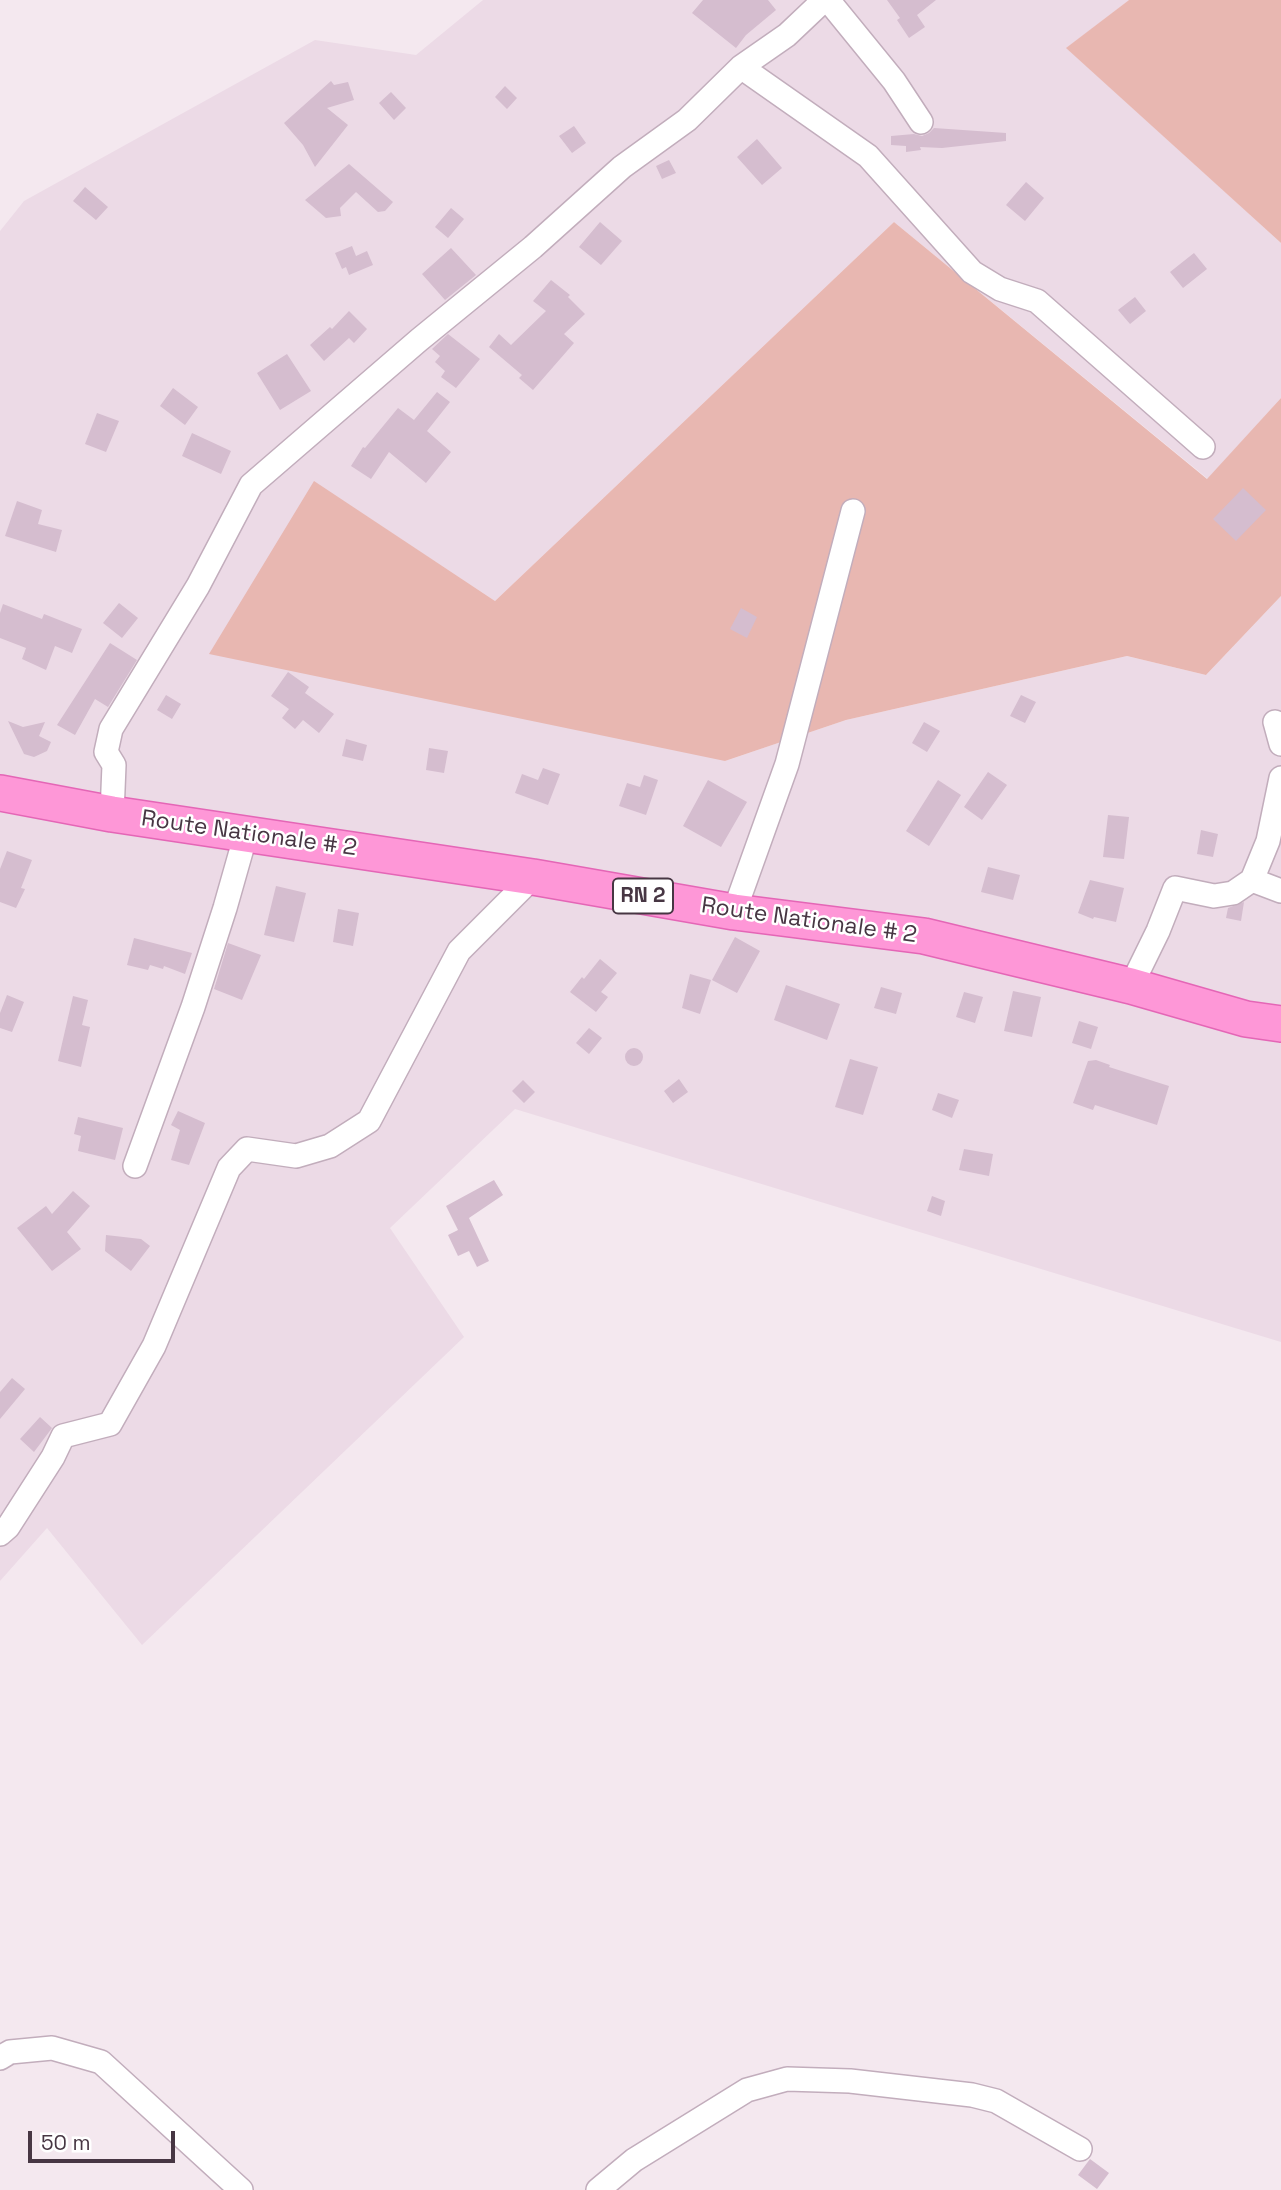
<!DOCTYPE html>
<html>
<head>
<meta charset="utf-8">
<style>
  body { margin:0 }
  #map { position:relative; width:1281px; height:2190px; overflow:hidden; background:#f4e8ef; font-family:"Space Grotesk",sans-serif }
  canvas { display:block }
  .scale { position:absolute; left:28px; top:2131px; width:147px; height:32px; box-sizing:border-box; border:4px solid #473643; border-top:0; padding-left:9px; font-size:21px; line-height:24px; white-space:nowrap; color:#473643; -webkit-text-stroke:5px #fff; paint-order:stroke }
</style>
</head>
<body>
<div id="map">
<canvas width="1281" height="2190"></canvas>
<div class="scale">50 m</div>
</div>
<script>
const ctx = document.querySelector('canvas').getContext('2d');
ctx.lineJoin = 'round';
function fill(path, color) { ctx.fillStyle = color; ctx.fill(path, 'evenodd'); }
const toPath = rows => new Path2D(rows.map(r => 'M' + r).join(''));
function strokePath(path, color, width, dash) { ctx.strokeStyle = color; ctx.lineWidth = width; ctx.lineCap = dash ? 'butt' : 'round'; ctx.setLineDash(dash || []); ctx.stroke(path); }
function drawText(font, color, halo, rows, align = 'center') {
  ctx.font = font + ' "Space Grotesk",sans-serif'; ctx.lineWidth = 5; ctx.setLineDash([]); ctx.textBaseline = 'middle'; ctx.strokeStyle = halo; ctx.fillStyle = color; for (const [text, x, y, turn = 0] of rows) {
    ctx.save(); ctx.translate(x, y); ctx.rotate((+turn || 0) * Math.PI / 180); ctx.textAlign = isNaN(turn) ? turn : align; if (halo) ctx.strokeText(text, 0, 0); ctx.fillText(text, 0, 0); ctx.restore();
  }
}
fill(toPath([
  [483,0,1129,0,1067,48,1281,243,1281,398,1208,479,894,222,495,601,314,482,725,761,846,720,1127,656,1206,675,1281,596,1281,1342,515,1109,390,1228,464,1337,142,1645,47,1528,0,1581,0,231,24,201,315,40,416,55]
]), '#ecdae6');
fill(toPath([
  [1129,0,1281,0,1281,243,1066,48],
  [894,222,1207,479,1281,398,1281,596,1206,675,1127,656,846,720,725,761,209,654,314,481,495,601]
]), '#e8b7b1');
fill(toPath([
  [703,0,768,0,776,10,746,35,736,48,692,13],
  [887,0,936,0,917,15,925,27,909,38,897,20,900,18],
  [331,81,334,85,348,82,354,100,327,108,348,125,315,167,303,145,284,123],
  [505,86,517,98,507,109,495,97],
  [391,92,406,108,394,120,379,103],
  [574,126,586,143,572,153,559,136],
  [934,128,1006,133,1006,141,942,148,920,147,921,150,906,152,906,146,891,145,891,136,914,134,922,136,929,133],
  [757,139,782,168,762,185,737,157],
  [669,160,676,173,662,179,656,166],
  [349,164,393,202,385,211,378,212,356,192,340,208,341,216,326,218,305,200],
  [1026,182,1044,198,1025,221,1006,205],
  [85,187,108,207,96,220,73,201],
  [451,208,464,219,448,238,435,227],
  [600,222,622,241,601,265,579,247],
  [352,246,356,256,367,251,373,265,349,275,346,267,342,269,335,253],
  [451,248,476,275,445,300,422,274],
  [1194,253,1207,269,1183,288,1170,272],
  [551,280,570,295,568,297,585,314,564,334,574,343,533,390,519,378,522,375,489,347,499,334,511,345,546,311,533,301],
  [1135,297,1146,311,1130,324,1118,310],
  [349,311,367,329,354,343,349,338,324,361,310,345,330,327,332,329],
  [448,334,480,359,456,388,441,377,445,371,435,362,440,356,432,349],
  [287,354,311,391,280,410,257,373],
  [173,388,198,407,185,425,160,406],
  [437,392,450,402,427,431,451,452,426,483,389,452,371,479,351,466,363,447,365,448,398,408,414,420],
  [97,413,119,421,106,452,85,444],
  [192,433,231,451,221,474,182,456],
  [1243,488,1266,510,1236,541,1213,519],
  [17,501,42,510,38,524,62,530,56,552,5,536],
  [119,603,138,618,122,638,103,623],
  [3,604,42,619,44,614,82,629,72,653,55,646,46,670,22,659,26,648,0,638,0,613],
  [741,608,757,617,747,638,730,629],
  [110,643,137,660,108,707,95,699,75,735,57,725],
  [288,672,309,687,305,693,334,714,319,733,303,720,295,729,282,718,289,709,271,696],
  [166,695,181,704,172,719,157,710],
  [1021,695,1036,702,1025,723,1010,716],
  [8,721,23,727,45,722,39,736,51,742,47,751,34,757,24,754],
  [924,722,940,731,927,752,912,743],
  [346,739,367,745,363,761,342,756],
  [429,748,448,751,444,773,426,770],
  [543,768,560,774,548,805,515,793,522,774,538,780],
  [988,772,1007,785,982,820,964,807],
  [644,775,658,780,646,815,619,806,627,783,640,787],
  [708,780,747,802,721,847,683,826],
  [938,780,961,795,929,846,906,831],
  [1108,815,1129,817,1124,859,1103,857],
  [1201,830,1218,834,1213,857,1197,854],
  [7,851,32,860,21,888,25,889,16,908,0,902,0,869],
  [988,867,1020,875,1013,900,981,892],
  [1090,880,1124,888,1116,922,1094,917,1093,919,1078,913],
  [276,886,306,893,294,942,264,935],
  [1244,902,1241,921,1226,918,1228,908],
  [338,909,359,913,353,946,333,942],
  [735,937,760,951,737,993,712,980],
  [134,938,192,953,185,974,164,966,163,969,150,965,148,970,127,965],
  [228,943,261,955,242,1000,214,989],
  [600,959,617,973,601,992,608,997,596,1012,570,992,582,977,584,979],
  [690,974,711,980,700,1014,682,1008],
  [786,985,840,1004,827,1040,774,1020],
  [881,987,902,993,896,1014,874,1008],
  [1013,991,1041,997,1032,1037,1004,1031],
  [964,992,983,997,975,1023,956,1017],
  [7,995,24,1002,12,1032,0,1028,0,1013],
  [73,996,88,1000,82,1025,90,1027,81,1067,58,1061],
  [1079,1021,1098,1027,1091,1049,1072,1043],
  [589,1028,602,1038,589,1054,576,1043],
  '625 1057a9 9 0 1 1 18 0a9 9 0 1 1-18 0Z',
  [850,1059,878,1067,863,1115,835,1107],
  [1096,1060,1110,1065,1109,1067,1169,1086,1157,1125,1095,1105,1093,1110,1073,1103,1088,1061],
  [679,1079,688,1092,673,1103,664,1091],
  [523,1080,535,1092,524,1103,512,1091],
  [938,1093,959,1100,952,1118,932,1110],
  [178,1111,205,1123,189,1165,171,1160,180,1130,171,1125],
  [78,1117,123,1128,115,1160,78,1151,81,1136,74,1134],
  [964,1149,993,1154,989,1176,959,1170],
  [494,1180,503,1195,469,1218,489,1261,477,1267,469,1251,458,1256,448,1235,458,1230,446,1206],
  [73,1191,90,1206,67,1232,81,1249,52,1271,17,1228,46,1206,52,1214],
  [932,1196,945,1201,941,1216,927,1211],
  [106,1235,141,1239,150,1246,131,1271,105,1251],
  [12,1378,25,1389,0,1419,0,1392],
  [40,1417,52,1428,34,1452,20,1439],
  [1090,2159,1109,2173,1097,2189,1078,2175]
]), '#d5bdcf');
const street = toPath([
  [828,0,894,81,921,122],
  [741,67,868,156,972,272,1000,289,1037,301,1203,447],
  [1275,722,1281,744],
  [112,814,114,765,106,752,111,729,198,586,251,485,419,340,533,247,622,167,687,120,741,67,787,35,824,0],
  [1252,880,1281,891],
  [734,912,787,764,853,511],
  [1131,986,1158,931,1175,888,1214,896,1233,893,1252,880,1268,841,1281,778],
  [135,1166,193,1007,225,908,246,834],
  [0,1534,8,1527,53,1457,63,1436,110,1424,154,1346,229,1168,247,1149,296,1156,330,1146,369,1121,459,951,533,877],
  [0,2058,10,2052,52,2048,101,2062,241,2190],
  [598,2190,634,2160,747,2090,787,2079,850,2081,972,2095,996,2101,1080,2149]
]);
const primary = toPath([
  [0,793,112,814,533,877,734,912,924,936,1131,986,1246,1019,1281,1024]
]);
strokePath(street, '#c2adbc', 26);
strokePath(primary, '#e466b6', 38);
strokePath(street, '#fff', 23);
strokePath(primary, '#fe97d7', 35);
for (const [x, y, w] of [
  [643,896,60]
]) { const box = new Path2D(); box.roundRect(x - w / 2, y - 17.5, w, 35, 5); ctx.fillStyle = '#fff'; ctx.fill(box); strokePath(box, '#473643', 2); }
drawText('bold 21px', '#473643', null, [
  ["RN 2",643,896]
]);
drawText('23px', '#473643', '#fff', [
  ["Route Nationale # 2",249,834,8],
  ["Route Nationale # 2",809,921,8]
]);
</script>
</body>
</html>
